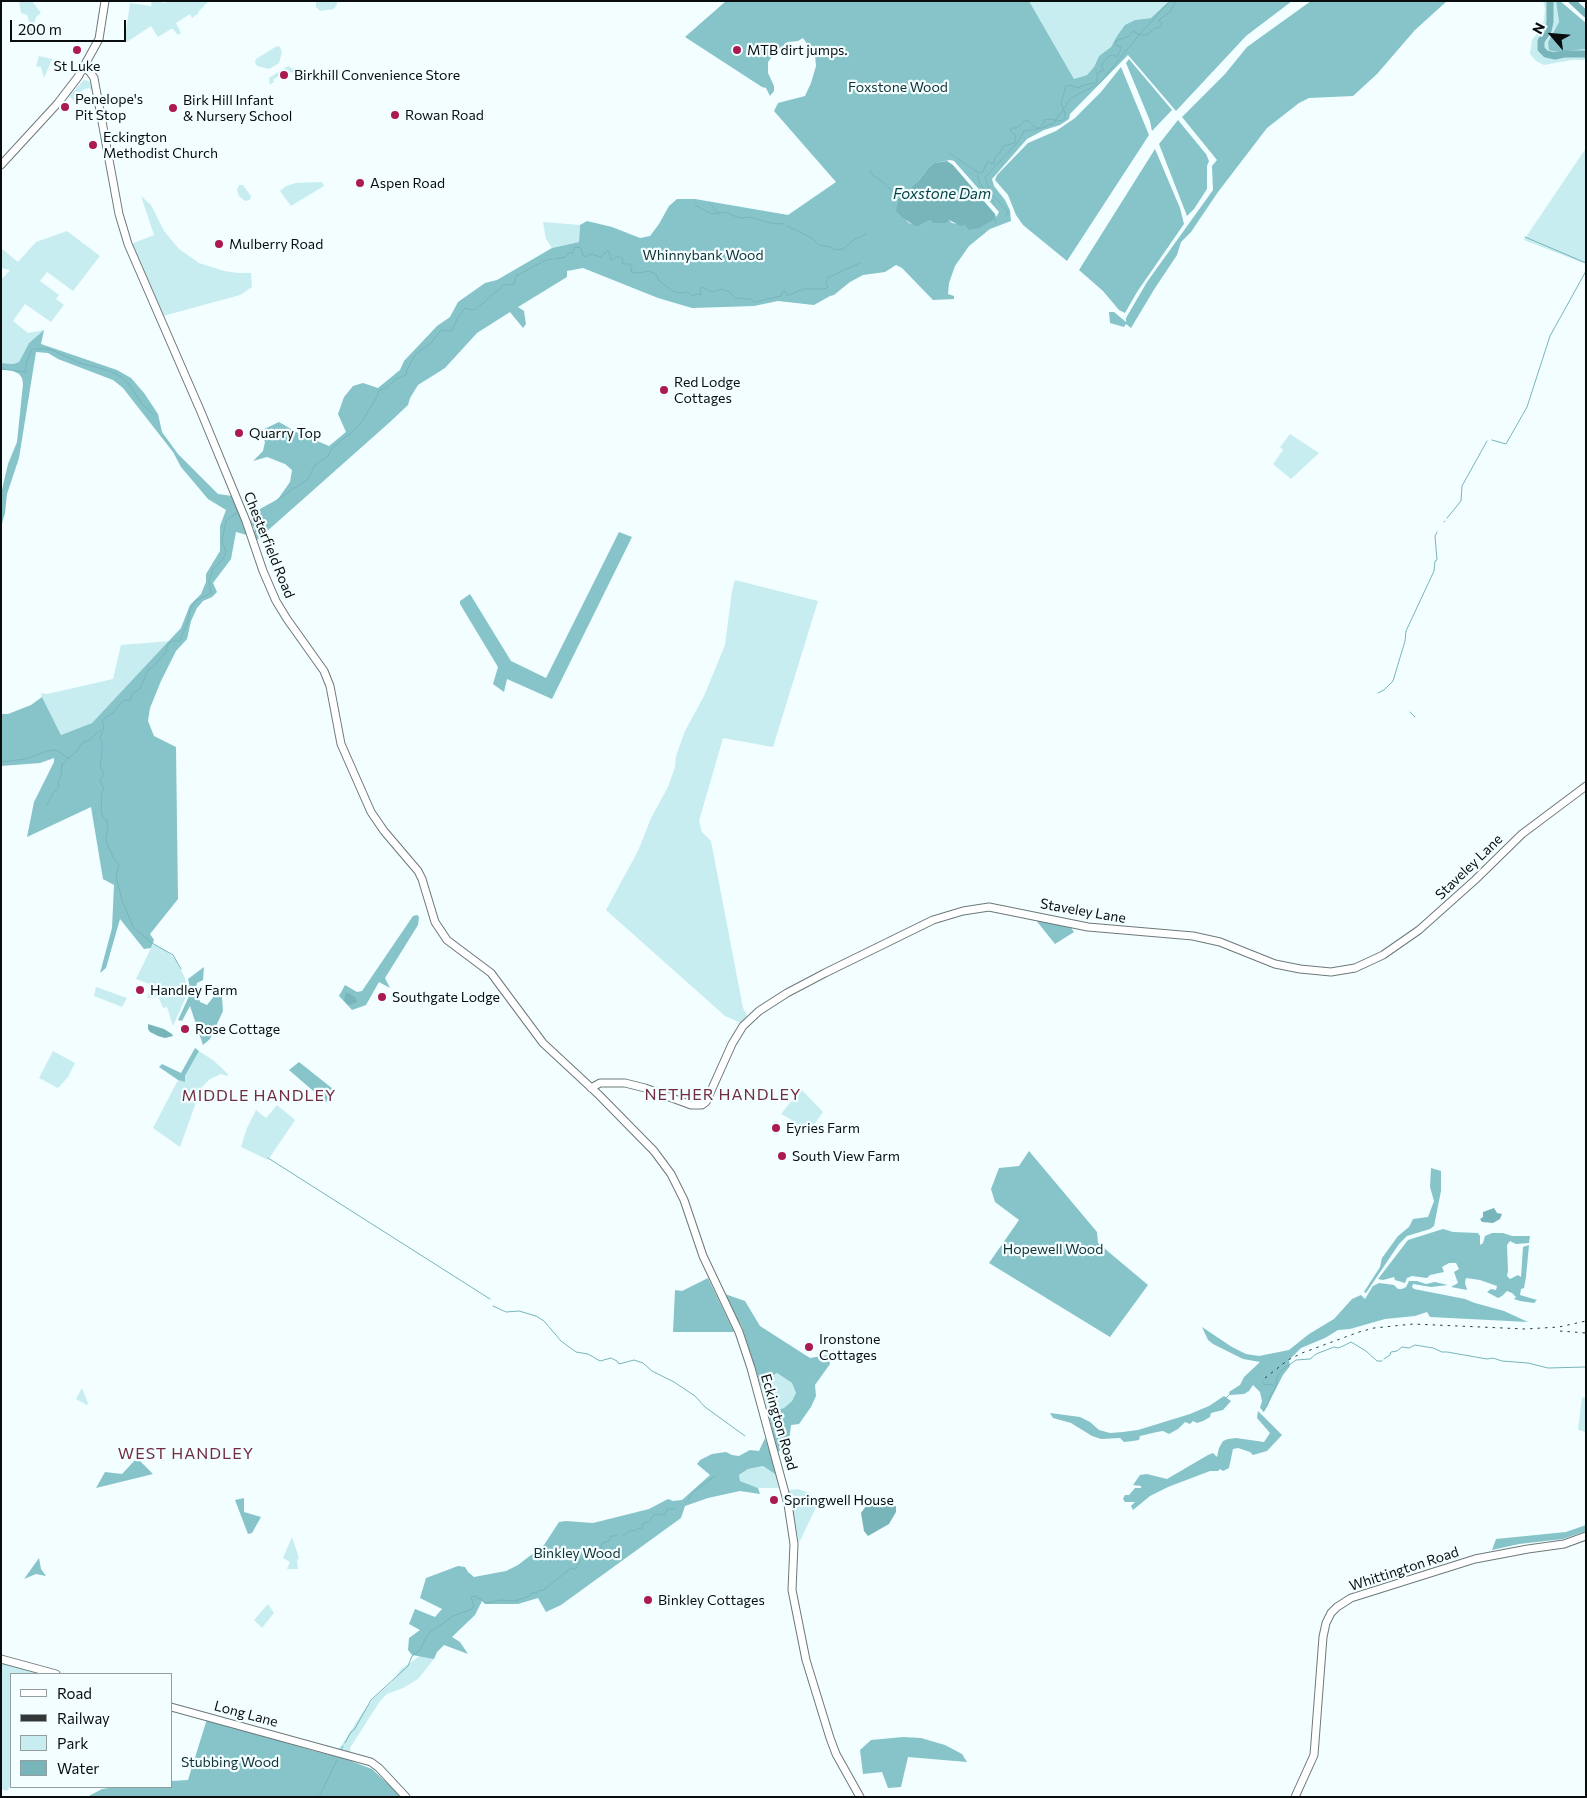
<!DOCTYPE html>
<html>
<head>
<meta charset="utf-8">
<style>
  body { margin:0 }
  #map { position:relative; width:1587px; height:1798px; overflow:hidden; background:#f2feff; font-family:Commissioner,sans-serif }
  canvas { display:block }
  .frame { position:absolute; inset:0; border:2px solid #090d0d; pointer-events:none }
  .legend { position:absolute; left:10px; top:1673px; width:162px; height:115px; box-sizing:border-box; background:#f2feff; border:1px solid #959e9e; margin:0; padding:6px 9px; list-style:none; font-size:15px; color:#090d0d }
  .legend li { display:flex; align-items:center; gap:10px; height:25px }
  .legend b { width:25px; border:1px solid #959e9e }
  .north { position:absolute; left:1527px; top:10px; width:50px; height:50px; -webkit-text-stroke:4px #f2feff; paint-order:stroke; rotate:297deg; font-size:14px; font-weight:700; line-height:20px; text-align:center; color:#090d0d }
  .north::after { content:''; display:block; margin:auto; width:18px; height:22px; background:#090d0d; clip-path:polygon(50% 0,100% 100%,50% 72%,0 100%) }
  .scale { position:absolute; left:10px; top:20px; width:116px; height:22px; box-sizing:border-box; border:2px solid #090d0d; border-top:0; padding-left:6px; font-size:15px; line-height:18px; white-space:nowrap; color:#090d0d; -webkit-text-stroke:4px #f2feff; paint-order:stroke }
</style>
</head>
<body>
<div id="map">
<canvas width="1587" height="1798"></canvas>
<div class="frame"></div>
<ul class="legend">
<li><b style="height:6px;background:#fff"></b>Road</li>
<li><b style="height:6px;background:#323838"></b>Railway</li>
<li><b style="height:14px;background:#c7edf0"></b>Park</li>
<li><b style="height:14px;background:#77b5bb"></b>Water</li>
</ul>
<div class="north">N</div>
<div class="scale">200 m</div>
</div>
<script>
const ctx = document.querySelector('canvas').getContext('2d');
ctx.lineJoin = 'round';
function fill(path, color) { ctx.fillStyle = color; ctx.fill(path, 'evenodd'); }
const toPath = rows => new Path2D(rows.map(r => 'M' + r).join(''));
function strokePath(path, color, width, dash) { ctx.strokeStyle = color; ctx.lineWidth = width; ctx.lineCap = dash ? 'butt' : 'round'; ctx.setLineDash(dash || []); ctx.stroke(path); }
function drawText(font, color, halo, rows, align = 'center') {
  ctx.font = font + ' Commissioner,sans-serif'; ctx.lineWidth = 4.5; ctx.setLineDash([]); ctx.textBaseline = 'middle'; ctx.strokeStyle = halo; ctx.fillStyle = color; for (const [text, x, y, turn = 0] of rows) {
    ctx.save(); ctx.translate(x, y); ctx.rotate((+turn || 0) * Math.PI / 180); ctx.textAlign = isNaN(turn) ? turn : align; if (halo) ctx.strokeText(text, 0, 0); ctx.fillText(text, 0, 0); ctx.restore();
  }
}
fill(toPath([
  [19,1,32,1,41,13,36,17,32,32,29,31,30,24,27,15,21,13],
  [152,1,166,3,167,1,209,1,198,12,199,13,192,18,190,14,176,23,181,33,178,35,173,29,171,29,158,37,151,26,127,42,125,38,130,3,151,6],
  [316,1,337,1,337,4,334,9,320,11,316,7],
  [1029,1,1169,1,1151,18,1135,20,1117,36,1111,47,1099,56,1094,67,1087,75,1074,79],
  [1543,1,1556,1,1559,22,1548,42,1557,52,1586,49,1586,60,1572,60,1544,65,1536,61,1530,54,1532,40,1541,28,1544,20,1545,9],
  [277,46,280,47,282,52,279,63,269,69,257,66,255,62,256,59],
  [39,56,52,59,44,78,41,67,36,66],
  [288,66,295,70,291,73,288,70,280,75,273,80,274,82,270,85,269,78],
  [84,80,89,81,91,84,93,92,89,88,84,89,74,101,69,96],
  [1586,148,1586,264,1524,240],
  [322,182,324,186,291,206,280,191,286,186,296,183],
  [239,185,243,185,251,196,250,200,245,201,239,196,237,190],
  [141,196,151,205,164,231,179,249,199,263,224,271,238,273,251,273,252,287,240,295,163,316,131,244,154,235],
  [543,222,580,225,579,242,552,248,546,239],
  [67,231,100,256,73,291,47,272,40,281,59,295,56,299,64,305,51,322,25,304,13,321,28,333,44,330,29,343,19,362,13,364,1,363,1,280,10,270,1,268,1,248,18,262,36,242],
  [1290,434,1319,453,1291,479,1273,464,1283,450,1280,447],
  [735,580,818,601,773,747,723,738,699,821,702,832,711,841,743,1008,747,1016,741,1023,725,1016,606,910,638,851,651,818,668,787,675,767,676,756,685,731,704,696,725,645,732,591],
  [170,641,92,723,61,735,42,697,41,693,47,694,113,679,121,645],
  [153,944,165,950,175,959,185,978,188,992,173,1026,167,1007,163,1008,158,996,147,998,152,985,136,979],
  [96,987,127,998,122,1007,94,996],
  [53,1051,75,1063,68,1077,58,1088,39,1078],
  [199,1051,214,1061,228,1074,227,1076,221,1074,210,1079,197,1092,199,1094,180,1147,153,1128,178,1080,185,1082,185,1076],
  [801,1089,823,1112,814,1125,807,1121,798,1137,787,1130,792,1120,781,1114],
  [277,1105,295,1120,268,1160,241,1147,247,1128,256,1110,266,1118],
  [777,1373,792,1383,796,1393,792,1401,784,1408,768,1412,761,1386,768,1378],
  [82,1388,88,1403,87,1405,76,1399],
  [1582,1397,1586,1398,1586,1432,1578,1430],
  [763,1466,778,1476,780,1488,758,1488,740,1481,739,1475,748,1469],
  [798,1489,809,1493,818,1503,799,1543,789,1490],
  [292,1537,299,1558,297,1560,298,1569,287,1569,290,1562,283,1558],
  [268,1604,274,1613,262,1628,254,1620],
  [420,1656,434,1659,418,1679,403,1688,387,1694,380,1701,350,1748,351,1754,336,1750,341,1746,363,1712,374,1698,392,1682,401,1669],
  [1,1663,42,1674,11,1674,11,1784,7,1791,1,1789]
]), '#c7edf0');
fill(toPath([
  [726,1,1029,1,1074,79,1087,75,1094,67,1099,56,1111,47,1117,36,1125,25,1135,20,1151,18,1169,1,1292,1,1246,36,1176,111,1128,55,1070,114,1069,119,1060,125,1044,130,1027,139,992,179,994,186,1005,200,1010,210,1011,221,990,229,969,246,955,266,949,283,948,294,954,296,954,299,933,300,902,268,896,265,885,272,863,275,850,282,834,295,830,296,814,305,778,301,754,306,692,308,658,298,583,268,567,271,567,277,518,307,524,311,526,324,523,328,510,312,477,333,445,368,418,385,410,398,408,405,390,422,256,541,253,532,255,530,250,521,260,509,278,499,290,482,292,470,285,464,267,457,253,461,263,451,265,442,260,431,279,422,298,433,329,446,346,432,338,414,344,397,353,386,363,383,378,388,400,370,404,361,437,326,450,317,458,302,485,283,497,280,552,248,579,242,580,225,587,221,612,227,640,238,650,236,659,224,669,206,677,199,695,199,788,215,836,182,774,111,778,103,805,96,811,83,816,66,815,55,803,38,798,41,788,42,776,51,768,62,768,73,774,86,774,91,770,96,766,88,762,87,685,37],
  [950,160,954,161,999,212,995,219,965,225,952,223,949,220,931,220,919,226,909,223,897,211,898,199,920,179,929,167,936,163],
  [1311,1,1447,1,1415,30,1377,74,1353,96,1309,98,1299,103,1267,128,1218,192,1191,232,1181,242,1177,255,1155,288,1131,328,1126,324,1124,327,1110,323,1109,312,1114,312,1126,322,1126,318,1147,282,1213,190,1212,166,1217,160,1182,117,1225,74,1247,47],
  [1556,1,1560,1,1586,23,1586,49,1557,52,1549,50,1548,42,1559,22],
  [1129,59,1172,110,1152,131,1150,121,1126,63],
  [1121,67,1149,135,1067,261,1023,225,1016,215,1008,195,995,180,997,175,1028,143,1056,131,1075,118,1101,92],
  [1178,120,1206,154,1209,161,1207,166,1207,189,1194,209,1187,216,1159,144],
  [1155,149,1180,208,1184,224,1137,292,1125,313,1119,310,1103,291,1079,270],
  [44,330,41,344,117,370,131,378,144,393,158,414,162,432,178,454,218,494,232,496,247,535,236,532,231,559,213,583,217,592,212,597,203,601,197,608,191,621,187,639,176,651,161,681,150,708,148,721,154,736,176,747,178,899,150,934,154,940,151,948,144,949,120,919,106,968,100,973,112,928,114,885,103,879,91,807,27,837,34,802,54,762,54,758,40,763,1,766,1,714,8,714,31,705,42,697,61,735,92,723,181,628,190,605,201,594,206,582,206,574,220,551,220,526,226,510,208,499,181,467,173,452,123,388,113,380,58,359,48,353,36,352,19,458,7,494,5,513,1,527,1,494,8,464,17,442,23,384,22,378,19,374,11,370,1,370,1,363,13,364,19,362,29,343],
  [619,532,632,537,552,699,507,679,504,692,493,684,498,667,460,604,460,601,470,594,511,661,546,678],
  [417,915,419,917,418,925,385,978,390,988,379,982,366,1005,352,1010,339,996,345,985,357,992,362,991,413,916],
  [1035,919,1070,926,1074,932,1055,944],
  [204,967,203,980,197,983,196,990,200,1002,207,1005,215,995,219,994,222,997,223,1011,210,1039,203,1045,190,1006,182,1021,178,1020,191,992,188,979],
  [195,1048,199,1051,185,1076,185,1082,178,1080,159,1067,162,1064,181,1073],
  [299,1062,333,1089,326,1102,289,1070],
  [1029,1151,1097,1232,1098,1243,1148,1285,1110,1337,989,1263,1019,1220,995,1202,991,1189,999,1168,1019,1166],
  [1431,1168,1441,1171,1441,1191,1434,1226,1430,1229,1407,1236,1399,1244,1366,1293,1364,1292,1380,1267,1382,1258,1398,1236,1409,1227,1413,1219,1428,1217,1434,1201,1430,1187],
  [1443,1229,1453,1232,1478,1233,1480,1236,1480,1245,1483,1243,1485,1236,1492,1233,1503,1233,1512,1236,1530,1236,1529,1243,1516,1244,1510,1241,1507,1245,1508,1271,1507,1276,1510,1279,1518,1275,1521,1277,1523,1247,1529,1245,1526,1277,1524,1288,1521,1289,1520,1295,1537,1300,1534,1303,1520,1301,1514,1299,1516,1297,1512,1293,1507,1291,1502,1296,1498,1298,1487,1292,1491,1289,1496,1290,1497,1286,1480,1280,1466,1278,1465,1283,1467,1290,1451,1287,1458,1283,1454,1272,1459,1269,1456,1263,1449,1263,1442,1267,1444,1272,1430,1275,1427,1278,1412,1276,1407,1278,1405,1283,1395,1280,1394,1277,1383,1280,1378,1279,1408,1240],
  [708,1278,734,1332,673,1332,675,1290,682,1291],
  [1409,1281,1417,1281,1426,1284,1435,1282,1448,1285,1431,1287,1413,1284,1412,1287,1414,1289,1465,1299,1475,1303,1504,1311,1528,1322,1430,1317,1427,1312,1415,1316,1385,1319,1350,1329,1338,1330,1325,1338,1301,1348,1289,1360,1290,1366,1283,1375,1264,1412,1260,1408,1262,1401,1260,1392,1253,1385,1249,1391,1244,1394,1230,1395,1229,1392,1240,1385,1244,1377,1260,1362,1243,1359,1213,1344,1208,1340,1202,1327,1232,1347,1246,1354,1259,1356,1289,1350,1309,1334,1334,1319,1352,1299,1361,1295,1365,1299,1373,1286,1379,1283,1394,1285,1398,1289,1402,1289,1406,1287],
  [722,1293,745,1301,760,1326,810,1358,828,1355,830,1364,815,1385,816,1396,811,1407,799,1424,791,1425,789,1441,778,1452,768,1412,784,1408,792,1401,796,1393,792,1383,777,1373,768,1378,761,1386,742,1327],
  [1224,1396,1231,1401,1223,1410,1211,1413,1210,1417,1203,1421,1197,1423,1193,1421,1190,1424,1185,1422,1178,1429,1169,1434,1163,1431,1157,1432,1140,1436,1139,1440,1133,1441,1124,1442,1120,1438,1101,1439,1092,1436,1071,1423,1053,1418,1050,1413,1080,1417,1090,1422,1099,1430,1110,1433,1123,1432,1138,1430,1190,1414,1209,1406],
  [1258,1411,1282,1435,1267,1451,1253,1455,1250,1452,1238,1448,1233,1449,1229,1468,1223,1471,1220,1469,1218,1471,1210,1471,1168,1487,1150,1496,1133,1510,1131,1506,1135,1502,1125,1502,1123,1499,1125,1495,1129,1495,1135,1488,1141,1488,1141,1486,1133,1485,1140,1475,1147,1474,1167,1479,1208,1455,1213,1453,1217,1457,1219,1448,1223,1441,1228,1439,1236,1438,1264,1442,1270,1433,1257,1418],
  [765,1438,778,1476,763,1466,748,1469,739,1475,740,1481,758,1488,760,1494,740,1491,708,1498,685,1506,681,1518,561,1605,546,1612,538,1598,518,1604,485,1604,482,1601,475,1615,452,1637,460,1642,468,1654,444,1645,437,1652,434,1659,412,1655,408,1650,409,1638,420,1630,409,1624,415,1609,435,1617,442,1609,420,1598,426,1578,458,1566,465,1567,468,1572,474,1577,506,1571,518,1565,544,1545,559,1522,566,1521,593,1523,649,1509,668,1499,673,1501,682,1500,710,1475,697,1464,700,1460,712,1454,726,1452,732,1455,739,1456,750,1450,759,1451],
  [137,1458,153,1474,96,1488,105,1472,122,1474],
  [244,1498,244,1512,261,1517,252,1533,248,1534,235,1500],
  [1586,1525,1586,1531,1563,1539,1519,1544,1492,1550,1496,1539,1566,1532],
  [39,1558,41,1569,46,1576,36,1574,24,1579],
  [207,1719,314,1751,343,1758,372,1769,402,1797,87,1797,102,1789,116,1787,171,1787,171,1781,188,1780],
  [903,1737,921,1738,945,1745,962,1754,967,1762,908,1757,901,1787,888,1788,882,1772,863,1774,860,1750,871,1740]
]), '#86c4ca');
fill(toPath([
  [947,161,953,165,995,214,996,217,995,219,979,228,969,230,965,225,961,226,949,220,946,223,933,223,931,220,919,226,915,226,903,218,896,211,898,199,920,179,929,167,935,163],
  [346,992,355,997,357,1002,350,1005,346,1003,344,1000],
  [148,1024,164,1029,172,1034,173,1036,165,1038,158,1036,150,1032,148,1029],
  [1494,1208,1497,1213,1502,1214,1500,1219,1493,1223,1482,1222,1480,1219,1483,1217,1483,1212],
  [872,1504,894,1504,896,1507,896,1512,889,1524,868,1536,864,1531,861,1513,866,1506]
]), '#77b5bb');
strokePath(toPath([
  [1073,97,1100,83,1139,35,1170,1],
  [949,153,979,173,982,173,988,161,992,164,994,163,995,157,1000,153,1003,146,1015,143,1016,136,1010,130,1012,128,1017,128,1026,120,1029,121,1035,128,1039,128,1044,123,1044,120,1049,119,1061,121,1065,119,1065,113,1061,103,1066,86,1070,85,1078,88,1084,85,1095,83,1097,82,1097,73,1104,70,1102,67,1102,64,1109,56,1113,55,1117,57,1121,49,1121,47,1116,45,1115,41,1129,36,1133,31,1139,35,1147,35,1155,28,1160,27,1162,23,1159,21,1160,19,1170,12,1176,1],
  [870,171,873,176,879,179,896,194],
  [978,175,979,182,995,204],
  [709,203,719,214],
  [695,205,711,214,724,212,740,218,750,217,770,223,784,224],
  [1006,216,1008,212,990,192,985,177,1018,142,1024,131,1042,128,1054,123,1071,98],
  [995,219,996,223],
  [787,226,812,238,819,245,831,247,835,250,843,249,854,240,866,234],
  [1525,237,1586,263],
  [556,259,565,257,568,253,573,253,575,247,581,248,583,255,586,257,591,254,601,257,607,251,609,252,611,260,618,256,622,258,623,264,630,264,632,267,631,272,639,273,649,271,657,275,658,280,674,292,681,293,688,292,692,296,696,294,701,295,700,291,702,287,713,292,721,289,730,292,735,298,751,299,755,302,781,296,783,291,785,291,787,296,803,289,825,289,828,287,826,284,827,278,860,263],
  [35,349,48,349,54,351,80,363,110,371,121,377,129,384,142,404,153,414],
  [1,369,26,372,26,364,32,349],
  [1492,440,1506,444,1527,407,1550,336,1586,271],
  [277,500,308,479,315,465,328,456,333,447,340,442,345,437,349,435,361,423,378,395,378,391,387,387,396,379,406,375,407,370,415,355,432,342,441,330,452,331,458,317,465,308,472,310,476,309,504,285,514,284,516,276,546,260,553,259],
  [1447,518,1461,501,1462,486,1487,441],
  [1444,522,1445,521],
  [1378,693,1384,690,1393,681,1405,641,1406,631,1434,571,1435,561,1437,560,1435,536,1437,532],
  [1410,712,1415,717],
  [1,762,25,759,47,751,56,750,68,758],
  [47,805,53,793,59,788,58,782,61,775,62,764,66,762,66,760,75,753,83,742,90,740,99,731,101,731],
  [181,969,173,955,152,943,133,927,122,900,116,877,119,865,114,859,108,846,106,839,108,826,107,820,103,817,101,810,102,792,104,790,100,779,103,777,103,772,100,767,102,756,102,743,100,739,104,727,102,722,105,718,114,712,121,703,125,700,130,701,133,693,140,689,149,668,152,668,166,652,168,644,172,641,180,641,188,621,190,610,195,601,211,593,209,582,213,569,223,559,226,552,222,541,226,521,238,512],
  [268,1158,490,1299],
  [493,1306,506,1312,519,1311,536,1316,544,1321,561,1341,576,1352,588,1354,600,1361,611,1358,617,1361,619,1364,634,1360,643,1363,652,1371,674,1382,695,1396,705,1407,745,1436],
  [1384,1359,1390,1355,1391,1352,1397,1351,1402,1347,1409,1348,1415,1345,1433,1348,1442,1352,1447,1352,1487,1359,1493,1358,1502,1361,1528,1363,1548,1368,1586,1367],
  [1263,1382,1265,1385,1271,1384,1275,1386],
  [1225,1399,1230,1394],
  [1263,1411,1267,1406,1271,1395,1276,1387,1277,1377,1281,1371,1296,1360,1310,1359,1316,1354,1334,1347,1338,1348,1343,1346,1351,1342,1366,1351,1377,1361,1382,1361],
  [688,1500,693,1492,715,1476],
  [623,1536,631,1530,635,1531,638,1528,642,1530,643,1523,650,1522,651,1518,655,1514,665,1515,667,1509,675,1509],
  [345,1743,351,1732,354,1730,371,1700,408,1666,412,1656,420,1650,428,1634,453,1616,472,1609,474,1606,471,1597,476,1596,478,1599,481,1599,486,1603,501,1600,515,1601,529,1596,532,1593,536,1593,540,1590,542,1591,570,1569,573,1568,575,1570,580,1561,589,1554,600,1550,602,1543,609,1541,611,1536,617,1536],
  [341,1750,343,1746],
  [319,1797,337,1760]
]), '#77b5bb', 1);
strokePath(toPath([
  [1550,1,1550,22,1548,31,1541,41,1541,49,1546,54,1555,56,1564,54,1586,54],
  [1572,1,1586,14]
]), '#77b5bb', 7);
const secondary = toPath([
  [84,67,90,72,94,78,119,214,128,244,201,412,246,521,263,571,276,601,287,619,324,671,330,686,341,744,371,812,384,831,418,871,422,879,435,922,447,940,491,973,543,1043,599,1095,654,1151,671,1174,684,1200,703,1256,739,1332,751,1368,788,1504,794,1544,792,1590,806,1660,830,1738,836,1754,860,1797],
  [1,165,58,103,78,77,99,39,105,1],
  [591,1088,600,1083,625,1083,645,1088,691,1105,702,1105,706,1102,732,1044,743,1026,759,1011,787,993,825,973,933,920,963,911,989,907,1088,927,1193,936,1220,942,1275,964,1300,969,1331,972,1355,968,1383,955,1419,930,1475,880,1522,834,1586,786],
  [1,1659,56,1674],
  [171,1707,371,1762,379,1768,406,1797],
  [1295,1797,1314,1755,1323,1637,1326,1623,1331,1613,1337,1607,1351,1598,1475,1559,1528,1549,1564,1544,1586,1536]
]);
strokePath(secondary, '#6e7879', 9);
strokePath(secondary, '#fff', 7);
strokePath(toPath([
  [1560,1331,1586,1333],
  [1265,1378,1288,1360,1302,1353,1359,1332,1374,1328,1413,1324,1525,1329,1559,1327,1586,1321]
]), '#323838', 1, [2.5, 5]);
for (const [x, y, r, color] of [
  [77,50,5,"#ab1a51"],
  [737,50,5,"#ab1a51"],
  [284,75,5,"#ab1a51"],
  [65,107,5,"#ab1a51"],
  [173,108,5,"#ab1a51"],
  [395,115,5,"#ab1a51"],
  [93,145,5,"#ab1a51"],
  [360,183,5,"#ab1a51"],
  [219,244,5,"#ab1a51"],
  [664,390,5,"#ab1a51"],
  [239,433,5,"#ab1a51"],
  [140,990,5,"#ab1a51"],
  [382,997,5,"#ab1a51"],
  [185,1029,5,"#ab1a51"],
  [776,1128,5,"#ab1a51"],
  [782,1156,5,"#ab1a51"],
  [809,1347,5,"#ab1a51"],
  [774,1500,5,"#ab1a51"],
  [648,1600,5,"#ab1a51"]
]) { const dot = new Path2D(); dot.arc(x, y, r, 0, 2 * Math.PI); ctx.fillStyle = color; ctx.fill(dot); strokePath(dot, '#f2feff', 2); }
drawText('14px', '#090d0d', '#f2feff', [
  ["MTB dirt jumps.",747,50],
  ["St Luke",77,66,"center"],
  ["Birkhill Convenience Store",294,75],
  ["Penelope's",75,99],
  ["Pit Stop",75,115],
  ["Birk Hill Infant",183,100],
  ["& Nursery School",183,116],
  ["Rowan Road",405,115],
  ["Eckington",103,137],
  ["Methodist Church",103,153],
  ["Aspen Road",370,183],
  ["Mulberry Road",229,244],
  ["Red Lodge",674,382],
  ["Cottages",674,398],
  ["Quarry Top",249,433],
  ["Handley Farm",150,990],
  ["Southgate Lodge",392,997],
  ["Rose Cottage",195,1029],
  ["Eyries Farm",786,1128],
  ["South View Farm",792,1156],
  ["Ironstone",819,1339],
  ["Cottages",819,1355],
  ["Springwell House",784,1500],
  ["Binkley Cottages",658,1600]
], 'left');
drawText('14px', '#103033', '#f2feff', [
  ["Foxstone Wood",898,87],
  ["Whinnybank Wood",703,255],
  ["Hopewell Wood",1053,1249],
  ["Binkley Wood",577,1553],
  ["Stubbing Wood",230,1762]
]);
drawText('14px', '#090d0d', '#f2feff', [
  ["Chesterfield Road",269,545,68],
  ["Staveley Lane",1469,867,-44],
  ["Staveley Lane",1083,911,10],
  ["Eckington Road",779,1422,74],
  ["Whittington Road",1404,1569,-18],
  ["Long Lane",246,1714,15]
]);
drawText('italic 15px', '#064347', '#f2feff', [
  ["Foxstone Dam",942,194]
]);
ctx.letterSpacing = '1px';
drawText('16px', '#722d40', '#f2feff', [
  ["NETHER HANDLEY",723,1095],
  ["MIDDLE HANDLEY",259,1096],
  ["WEST HANDLEY",186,1454]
]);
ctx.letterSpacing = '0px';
</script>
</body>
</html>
